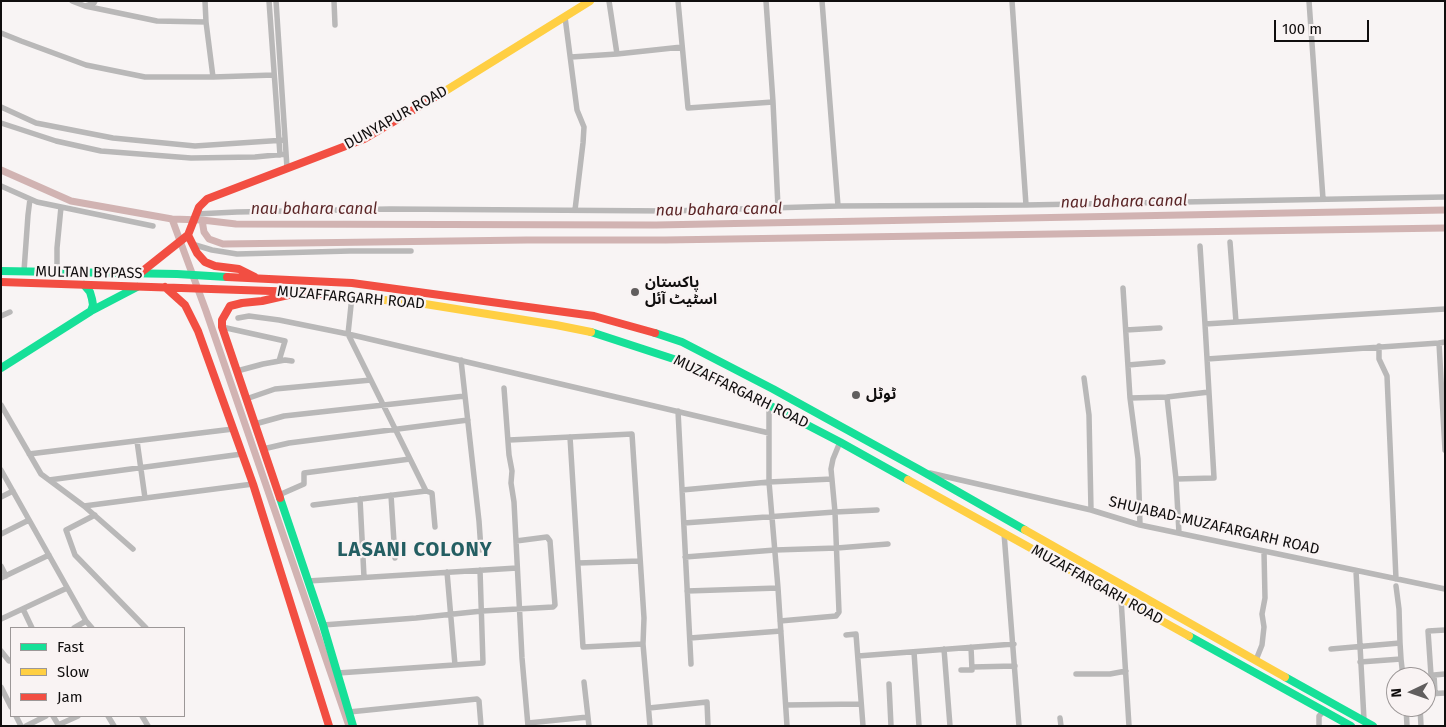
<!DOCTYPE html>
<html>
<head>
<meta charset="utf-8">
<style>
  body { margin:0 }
  #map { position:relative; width:1446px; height:727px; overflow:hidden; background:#f8f4f4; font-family:"Fira Sans",sans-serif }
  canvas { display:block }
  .frame { position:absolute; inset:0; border:2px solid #100e0e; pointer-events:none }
  .legend { position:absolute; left:10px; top:627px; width:175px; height:90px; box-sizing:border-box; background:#f9f3f3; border:1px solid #9c9797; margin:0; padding:6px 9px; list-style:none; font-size:15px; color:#100e0e }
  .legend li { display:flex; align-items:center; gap:10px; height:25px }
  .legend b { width:25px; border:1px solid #9c9797 }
  .north { position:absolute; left:1386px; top:667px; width:50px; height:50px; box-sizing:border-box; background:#f9f3f3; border:1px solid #9c9797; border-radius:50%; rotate:267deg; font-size:14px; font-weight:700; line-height:20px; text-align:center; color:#100e0e }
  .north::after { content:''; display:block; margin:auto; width:18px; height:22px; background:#615e5e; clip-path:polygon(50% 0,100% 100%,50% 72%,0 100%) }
  .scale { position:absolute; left:1274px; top:20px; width:95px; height:22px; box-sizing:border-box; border:2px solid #100e0e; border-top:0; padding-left:6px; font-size:15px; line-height:18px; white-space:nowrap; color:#100e0e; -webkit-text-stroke:4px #f9f3f3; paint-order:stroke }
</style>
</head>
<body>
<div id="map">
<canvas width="1446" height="727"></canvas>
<div class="frame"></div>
<ul class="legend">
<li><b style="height:6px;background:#16e098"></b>Fast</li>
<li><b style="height:6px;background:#ffcf43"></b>Slow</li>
<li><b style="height:6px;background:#f24e42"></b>Jam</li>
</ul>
<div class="north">N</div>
<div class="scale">100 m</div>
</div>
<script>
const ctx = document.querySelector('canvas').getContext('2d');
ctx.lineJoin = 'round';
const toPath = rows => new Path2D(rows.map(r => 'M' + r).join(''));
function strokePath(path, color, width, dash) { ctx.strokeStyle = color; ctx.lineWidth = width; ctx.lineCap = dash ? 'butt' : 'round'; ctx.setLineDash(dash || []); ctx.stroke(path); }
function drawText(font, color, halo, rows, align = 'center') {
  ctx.font = font + ' "Fira Sans","Noto Sans Arabic",sans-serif'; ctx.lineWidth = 4.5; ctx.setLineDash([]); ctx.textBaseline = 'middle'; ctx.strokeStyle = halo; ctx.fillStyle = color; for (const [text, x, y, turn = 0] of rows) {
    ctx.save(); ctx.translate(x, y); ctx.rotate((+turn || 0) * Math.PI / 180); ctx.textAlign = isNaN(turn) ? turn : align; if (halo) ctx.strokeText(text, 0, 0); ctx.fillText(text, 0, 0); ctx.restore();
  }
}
strokePath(toPath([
  [1,170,71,201,172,219,202,220,236,224,656,225,1445,210],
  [172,219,206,311,349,726],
  [202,220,204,232,209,239,223,244,527,240,665,240,1445,228]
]), '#d1b3b2', 7);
strokePath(toPath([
  [72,1,85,6,94,3,95,1],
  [205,1,206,22],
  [269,1,280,155],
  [276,1,287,168],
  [334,1,335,25],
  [609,1,617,54],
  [678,1,688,108,773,102],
  [766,1,773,102,778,207],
  [822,1,838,206],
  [1012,1,1026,205],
  [1309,1,1323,199],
  [565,17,577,110,584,127,583,143,575,210],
  [1,33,21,41,86,65,145,77,213,77,206,22,157,21,85,6],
  [571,57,617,54,682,47],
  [213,77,274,75],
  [1,107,36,123,113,138,195,146,285,140],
  [1,123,56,141,101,151,191,158,255,157,286,154],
  [1,186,37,202,153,226],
  [196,214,237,212,390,209,670,211,838,206,1026,205,1445,197],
  [1230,242,1236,322],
  [192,244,212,250,237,254,350,251,411,251],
  [1200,246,1205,324,1445,309],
  [24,271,28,215,30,199],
  [57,272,57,248,61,207],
  [1123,288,1130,398],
  [352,296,348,334,426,491,432,493,435,527],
  [1,316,10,312],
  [238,318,249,316,279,320,348,334,769,433],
  [222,327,285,341,279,361],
  [1126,330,1160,328],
  [1445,342,1439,343,1445,450],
  [1379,346,1379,359,1387,376,1396,579],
  [1207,359,1439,343],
  [461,360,479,521,481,550],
  [1128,365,1163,362],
  [237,371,263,364,285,360,292,361],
  [1084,378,1089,415,1091,510],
  [504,388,509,455,512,471,511,483,514,502,522,658,528,726],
  [246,399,275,389,371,380],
  [1,405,41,474,84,506,133,549],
  [769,405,769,482,778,588,787,726],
  [678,411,691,664],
  [255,424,284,416,465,396],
  [570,437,583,647,643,644],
  [509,440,632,434,644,618,643,644,650,726],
  [137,441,145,498],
  [263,449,289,443,468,420],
  [29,454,233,429],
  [1,470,86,621,74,628],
  [930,473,1091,510,1140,525,1445,589],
  [1176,479,1167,397,1209,392],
  [49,480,242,454],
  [682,490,769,482,832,479],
  [279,495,304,484,304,473,410,459],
  [391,495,395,558],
  [1,497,13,491],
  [360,499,364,577],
  [313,505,426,491],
  [84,506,253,484],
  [95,515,66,530,75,555,146,628],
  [684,523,835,512,877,510],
  [1140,525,1138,459,1130,398,1167,397],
  [1004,533,1019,726],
  [1179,533,1176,479,1214,478,1205,324],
  [1,534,29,520],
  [685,557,775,550,837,548,888,544],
  [578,563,640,561],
  [1,566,6,576],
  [1356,571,1364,720],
  [447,572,455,665],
  [1,578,49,555],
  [308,581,517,568],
  [687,591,778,588],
  [1121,599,1129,726],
  [23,609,32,628],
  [1,619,67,588],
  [86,621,92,628],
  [780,621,836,616,839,612,835,512,831,469,833,459,840,442],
  [323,625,416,618,482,611,553,607,555,605,550,541,547,537,516,541],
  [846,635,856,634,863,726],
  [690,638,781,631],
  [944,649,950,726],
  [1331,649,1400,643,1399,609,1396,586],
  [1,651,9,661,11,660],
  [914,652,919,726],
  [858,656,1014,644],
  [1401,659,1403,677],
  [1256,660,1262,645,1264,627,1262,614,1265,598,1264,552],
  [1360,662,1401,659,1400,643],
  [972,667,1015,666],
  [961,670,972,670,971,647],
  [338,673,483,663,480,570],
  [1076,674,1110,674,1126,671],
  [1434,675,1445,674],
  [584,682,589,726],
  [889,684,891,726],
  [1,687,11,707],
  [1435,693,1434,675,1431,675,1428,631,1445,630],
  [1426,694,1445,693],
  [786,705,861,704],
  [1406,707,1407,726],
  [1420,707,1421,726],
  [649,708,707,702,708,726],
  [349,712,477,699,479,701,481,726],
  [16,716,21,726],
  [53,716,59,726],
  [108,716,114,726],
  [142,716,148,726],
  [1060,718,1061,726],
  [528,723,588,717],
  [58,725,78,716],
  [26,726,46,716],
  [1319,726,1319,716,1324,711]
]), '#b9b8b8', 5.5);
strokePath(toPath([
  [1,271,177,274,227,277],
  [84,285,90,292,92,299,93,305,91,311],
  [591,332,692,365,840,442,908,480],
  [655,333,682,342,773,389,920,470,1025,530],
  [1,368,91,311,137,287],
  [280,498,323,625,353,726],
  [1189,636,1351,726],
  [1285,677,1373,726]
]), '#16e098', 8);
strokePath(toPath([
  [442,93,590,1],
  [354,297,425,304,556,325,591,332],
  [908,480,1189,636],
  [1025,530,1285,677]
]), '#ffcf43', 8);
strokePath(toPath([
  [188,235,197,253,205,262,215,266,239,269,255,277],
  [139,274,188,235,199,207,207,199,364,139,442,93],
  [227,277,352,283,594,316,655,333],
  [1,282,301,292,354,297],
  [165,287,185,305,198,331,253,484,329,726],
  [280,498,222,327,222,320,230,306,242,303,262,301,297,293]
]), '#f24e42', 8);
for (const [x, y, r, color] of [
  [635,292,5,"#615e5e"],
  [856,395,5,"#615e5e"]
]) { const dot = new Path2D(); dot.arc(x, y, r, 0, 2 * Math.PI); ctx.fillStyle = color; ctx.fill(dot); strokePath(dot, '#f9f3f3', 2); }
drawText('15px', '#100e0e', '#f9f3f3', [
  ["DUNYAPUR ROAD",396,118,-29],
  ["MULTAN BYPASS",89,273,1],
  ["MUZAFFARGARH ROAD",351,298,5],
  ["MUZAFFARGARH ROAD",741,392,26],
  ["SHUJABAD-MUZAFARGARH ROAD",1214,526,13],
  ["MUZAFFARGARH ROAD",1097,585,29]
]);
drawText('bold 15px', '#100e0e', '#f9f3f3', [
  ["پاکستان",645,283],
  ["اسٹیٹ آئل",645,300],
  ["ٹوٹل",866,395]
], 'left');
drawText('italic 16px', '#5a2526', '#f9f3f3', [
  ["nau bahara canal",1124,202,-1],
  ["nau bahara canal",314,210],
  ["nau bahara canal",719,210,-1]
]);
ctx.letterSpacing = '1px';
drawText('bold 20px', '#245e62', '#f9f3f3', [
  ["LASANI COLONY",415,550]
]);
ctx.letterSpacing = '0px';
</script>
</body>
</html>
